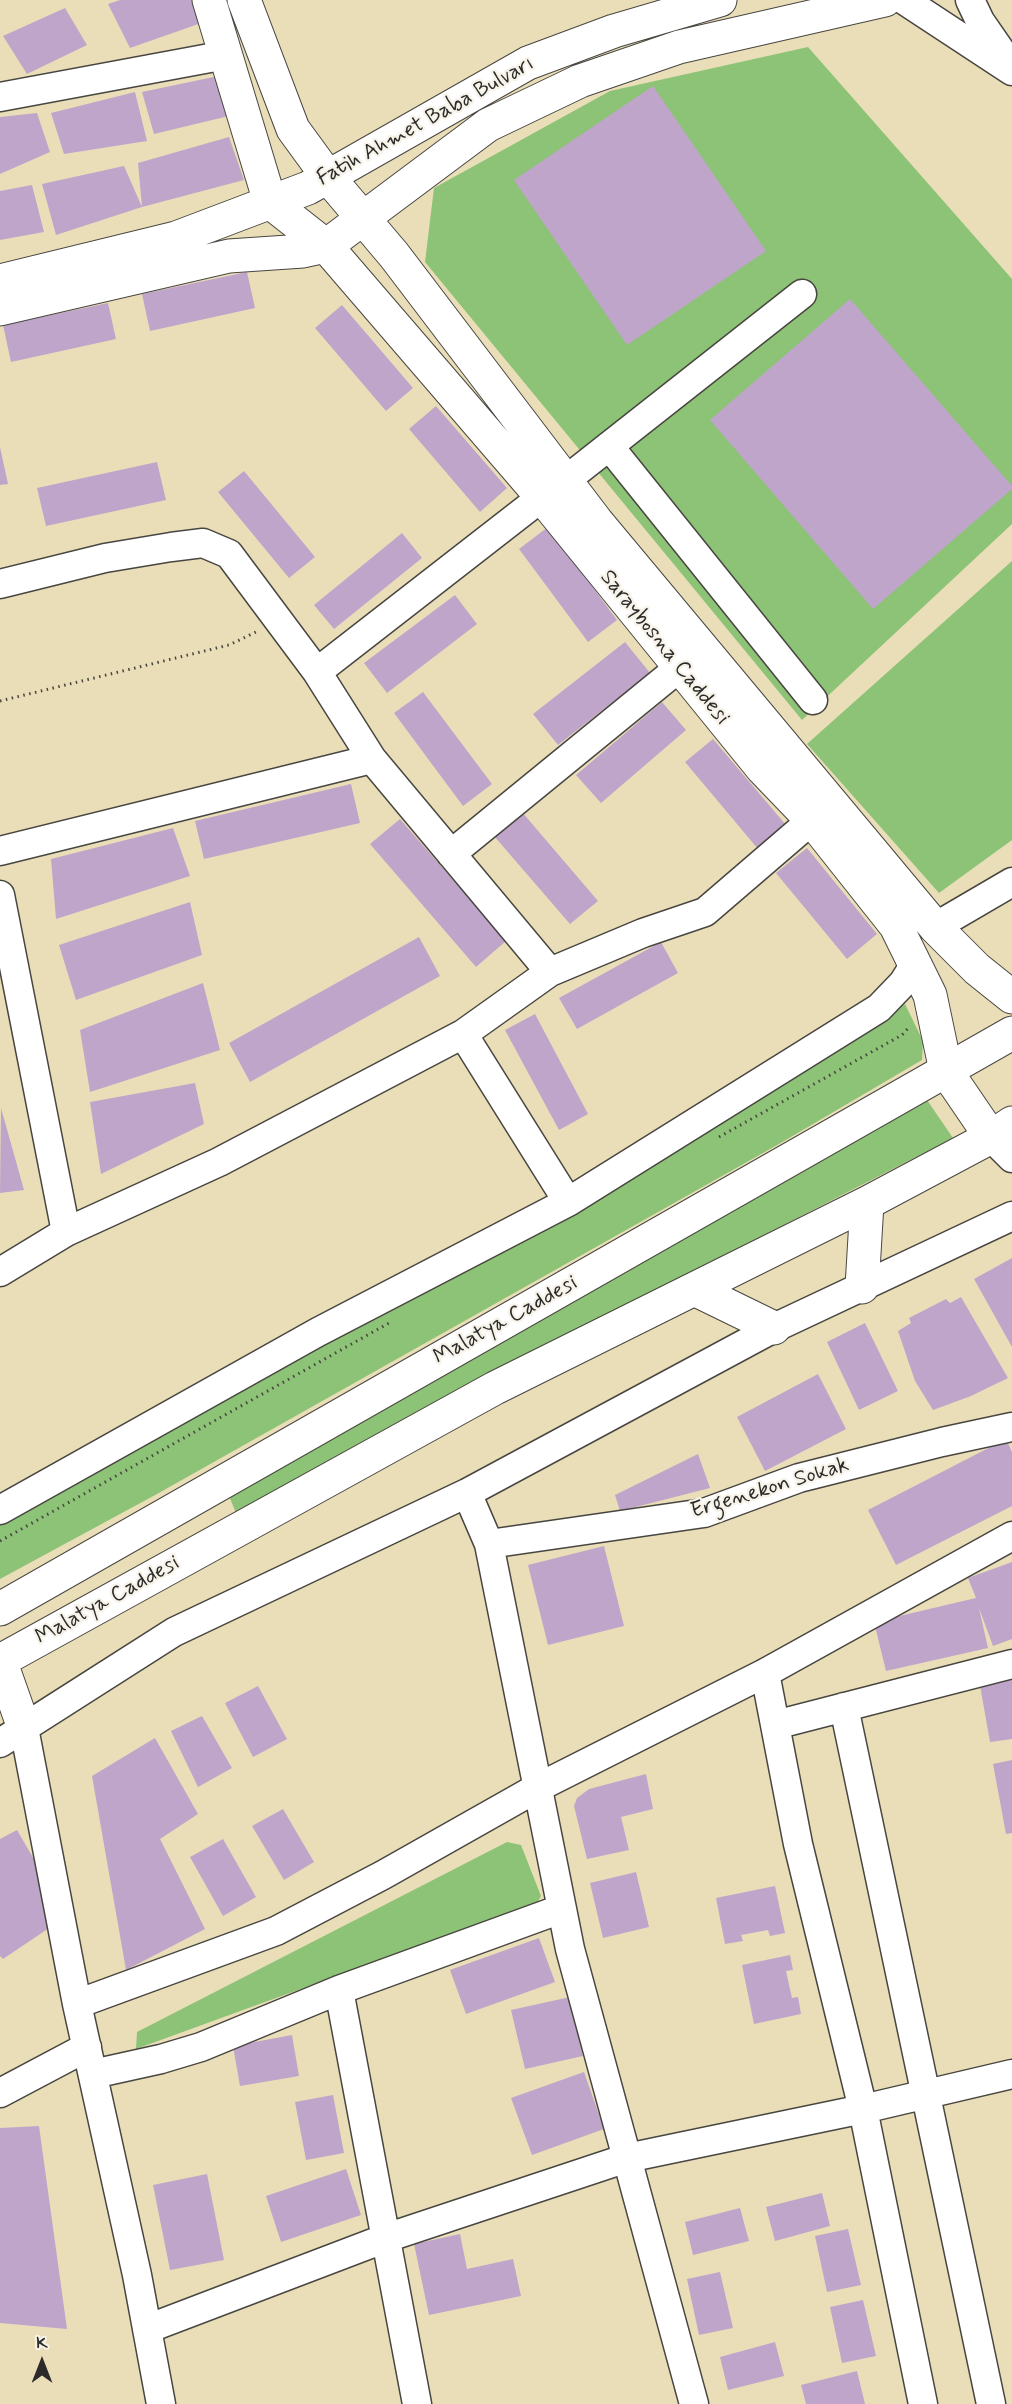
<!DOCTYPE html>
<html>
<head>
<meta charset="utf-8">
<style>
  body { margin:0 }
  #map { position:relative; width:1012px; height:2404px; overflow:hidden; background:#eadeb9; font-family:Mynerve,sans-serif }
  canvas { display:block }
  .north { position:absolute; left:12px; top:2332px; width:60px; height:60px; -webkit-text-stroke:4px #f7f3e8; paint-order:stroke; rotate:0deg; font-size:16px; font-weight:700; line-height:24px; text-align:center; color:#2b2b2b }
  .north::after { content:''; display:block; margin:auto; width:21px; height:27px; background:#2b2b2b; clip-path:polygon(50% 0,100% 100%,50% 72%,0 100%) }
</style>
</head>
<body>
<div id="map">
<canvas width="1012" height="2404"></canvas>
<div class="north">K</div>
</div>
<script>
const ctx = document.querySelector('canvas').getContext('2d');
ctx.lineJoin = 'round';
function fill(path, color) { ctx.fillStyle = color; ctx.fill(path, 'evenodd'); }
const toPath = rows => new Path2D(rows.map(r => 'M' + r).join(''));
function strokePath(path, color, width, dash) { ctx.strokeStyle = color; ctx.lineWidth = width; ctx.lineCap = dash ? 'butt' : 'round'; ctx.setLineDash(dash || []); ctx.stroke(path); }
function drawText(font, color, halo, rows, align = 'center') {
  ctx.font = font + ' Mynerve,sans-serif'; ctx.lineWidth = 4.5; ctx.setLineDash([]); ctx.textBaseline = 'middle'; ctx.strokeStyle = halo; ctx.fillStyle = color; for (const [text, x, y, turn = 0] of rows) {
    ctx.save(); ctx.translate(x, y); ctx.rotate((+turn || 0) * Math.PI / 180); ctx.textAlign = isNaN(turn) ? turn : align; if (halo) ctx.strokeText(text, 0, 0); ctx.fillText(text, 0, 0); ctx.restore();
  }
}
fill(toPath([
  [808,47,1012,279,1012,524,802,720,425,262,434,188,610,91],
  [1012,561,1012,840,939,893,807,744],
  [905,1004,923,1041,922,1060,779,1144,157,1494,0,1579,0,1522,402,1297],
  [927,1100,953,1138,365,1440,236,1513,229,1496],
  [507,1842,521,1845,541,1896,537,1903,136,2049,137,2032]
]), '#8dc376');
fill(toPath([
  [120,0,197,0,207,21,130,48,108,4],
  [65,8,87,45,27,74,3,36],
  [223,75,233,115,154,134,142,92],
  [653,86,766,251,627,345,514,180],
  [135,92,147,141,64,154,51,113],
  [37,113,50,152,0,174,0,117],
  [229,137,244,180,142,207,138,163],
  [124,166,142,207,56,235,42,184],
  [32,185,44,232,0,240,0,191],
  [247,272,255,308,150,331,142,294],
  [850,299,1012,486,1012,489,873,609,710,420],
  [108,303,116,339,11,362,3,325],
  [342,305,413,388,386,411,315,328],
  [436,406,507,488,480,512,409,429],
  [0,447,8,484,0,485],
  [157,462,166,500,46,526,37,488],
  [244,471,315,557,289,578,218,492],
  [548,527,617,620,588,642,519,549],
  [402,533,422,558,334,629,314,605],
  [455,595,477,624,387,693,364,663],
  [625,642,650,673,558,745,533,714],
  [423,692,492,784,463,806,394,713],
  [662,702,686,730,601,803,576,775],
  [713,739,786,825,758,849,685,762],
  [351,784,360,823,204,859,195,821],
  [522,812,598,901,570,924,494,836],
  [400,819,506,941,476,967,370,844],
  [173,828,190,876,56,919,51,859],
  [807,848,877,934,847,959,776,873],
  [190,902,202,955,76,1000,59,945],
  [419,937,440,976,250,1082,229,1043],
  [661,942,678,973,577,1029,559,998],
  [203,983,220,1050,90,1092,80,1030],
  [535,1014,588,1114,559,1130,505,1030],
  [195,1083,204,1124,101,1174,90,1102],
  [1,1108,24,1190,0,1193],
  [1012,1258,1012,1347,974,1279],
  [961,1297,1008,1378,971,1396,933,1410,915,1381,898,1331,911,1323,909,1318,946,1299,950,1303],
  [865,1323,898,1391,859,1410,827,1342],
  [818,1374,846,1429,765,1471,737,1417],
  [1006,1439,1012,1452,1012,1506,896,1565,868,1510],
  [698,1454,710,1488,620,1511,615,1495],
  [604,1546,624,1626,548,1645,528,1565],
  [1012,1562,1012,1639,993,1646,979,1608,988,1648,886,1671,874,1622,976,1598,968,1578],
  [1012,1675,1012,1739,990,1742,979,1680],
  [258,1686,287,1739,253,1757,225,1703],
  [202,1716,232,1768,198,1787,171,1731],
  [155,1738,198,1814,160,1839,205,1929,126,1970,92,1776],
  [1012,1760,1012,1833,1006,1834,993,1764],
  [646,1774,653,1809,621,1817,629,1850,587,1859,574,1806,577,1798,589,1789],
  [283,1809,314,1862,284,1880,252,1826],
  [17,1830,67,1916,3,1959,0,1956,0,1839],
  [223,1839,256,1897,223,1916,190,1857],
  [636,1872,649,1927,603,1938,590,1883],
  [775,1886,785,1933,770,1936,768,1930,741,1935,743,1941,725,1944,716,1898],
  [539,1938,555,1982,466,2014,450,1970],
  [790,1955,793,1970,786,1971,792,1998,798,1997,801,2014,754,2024,742,1965],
  [570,1997,583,2056,525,2069,511,2010],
  [292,2035,299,2076,240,2086,233,2046],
  [584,2072,604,2129,532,2155,511,2098],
  [333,2095,344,2153,306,2160,295,2102],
  [39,2126,67,2329,0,2323,0,2128],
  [346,2169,361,2215,281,2242,266,2196],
  [207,2174,224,2260,170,2270,153,2185],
  [822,2193,830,2226,775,2241,766,2207],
  [740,2208,749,2241,693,2255,685,2222],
  [848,2229,861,2285,827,2292,815,2236],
  [460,2234,467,2269,513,2259,521,2296,429,2315,414,2244],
  [720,2272,733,2328,699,2335,687,2279],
  [863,2300,876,2356,842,2363,830,2307],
  [775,2342,784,2376,728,2390,720,2357],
  [857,2371,865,2404,806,2404,801,2385]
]), '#bfa5ca');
const minor = toPath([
  [904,0,1012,71],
  [970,0,980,21,1007,60],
  [0,97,226,55],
  [609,446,813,700],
  [566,480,802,294],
  [0,584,105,558,171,547,203,543,229,554,317,672,372,759,550,972],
  [317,672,542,497],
  [0,851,372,759],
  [451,854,680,667],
  [0,895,66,1232],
  [935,927,1012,882],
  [463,1034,568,1202],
  [991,1137,1012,1158],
  [0,1272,66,1232,219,1162,463,1034,550,972,643,933,705,912,812,820],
  [467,1493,489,1544,570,1949,694,2404],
  [0,1510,318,1332,568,1202,879,1008,903,983,915,964],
  [489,1544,704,1513,799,1478,942,1442,1012,1427],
  [765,1673,798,1844,863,2109,923,2404],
  [844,1707,991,2404],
  [775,1725,1012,1664],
  [24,1728,77,2004,137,2275,161,2404],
  [0,1743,174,1632,467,1493,774,1328,1012,1216],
  [339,1990,417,2404],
  [77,2004,276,1931,383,1875,537,1788,765,1673,1012,1536],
  [93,2074,161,2059,201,2047,339,1990,561,1909],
  [0,2093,87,2047],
  [147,2329,386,2238,627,2158,863,2109,1012,2074]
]);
const major = toPath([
  [209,0,270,202],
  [244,0,293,129,328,177,394,255,597,522,935,927,977,969,1012,997],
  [270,202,326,246,542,497,762,768,812,820,896,926,930,995,946,1071,991,1137],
  [0,281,176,238,308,188,528,63,614,31,720,0],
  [0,309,229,256,303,251,326,246,488,125,580,81,679,47,885,0]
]);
const highway = toPath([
  [862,1287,867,1203],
  [694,1289,774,1328],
  [0,1609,1012,1033],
  [0,1660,24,1728],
  [0,1661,495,1388,867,1203,991,1137,1012,1123]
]);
strokePath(minor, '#484640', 31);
strokePath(major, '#484640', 35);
strokePath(highway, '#484640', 35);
strokePath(toPath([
  [0,701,229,645,258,631],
  [719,1137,902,1035,910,1026],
  [0,1541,389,1323]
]), '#484640', 3, [1.5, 4.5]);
strokePath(minor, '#fff', 28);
strokePath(major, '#fff', 33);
strokePath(highway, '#fff', 33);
drawText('22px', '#2b2b2b', '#f7f3e8', [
  ["Fatih Ahmet Baba Bulvarı",426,122,-29],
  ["Saraybosna Caddesi",664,648,51],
  ["Malatya Caddesi",506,1321,-29],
  ["Ergenekon Sokak",770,1489,-17],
  ["Malatya Caddesi",108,1601,-29]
]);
</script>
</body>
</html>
